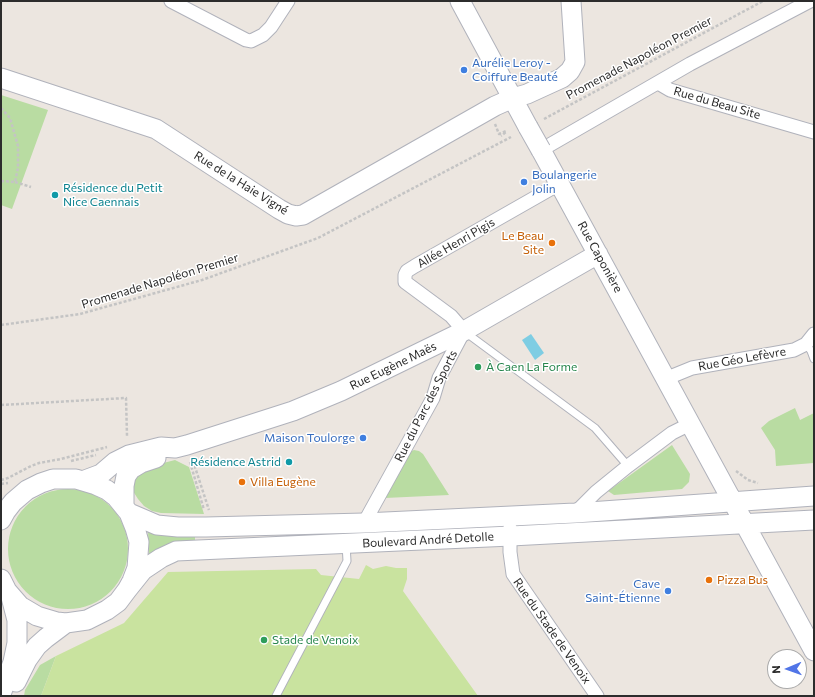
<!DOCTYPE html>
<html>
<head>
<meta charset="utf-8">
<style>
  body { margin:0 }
  #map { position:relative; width:815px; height:697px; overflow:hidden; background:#ece6e0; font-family:Commissioner,sans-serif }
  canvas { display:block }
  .frame { position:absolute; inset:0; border:2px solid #2c2c2c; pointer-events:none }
  .north { position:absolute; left:767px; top:649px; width:40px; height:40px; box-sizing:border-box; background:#fff; border:1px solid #ababab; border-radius:50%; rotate:268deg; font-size:11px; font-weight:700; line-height:16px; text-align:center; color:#2c2c2c }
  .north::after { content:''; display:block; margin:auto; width:14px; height:18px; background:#5175e7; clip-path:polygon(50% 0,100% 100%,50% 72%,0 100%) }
</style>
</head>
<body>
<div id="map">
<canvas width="815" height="697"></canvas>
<div class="frame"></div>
<div class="north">N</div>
</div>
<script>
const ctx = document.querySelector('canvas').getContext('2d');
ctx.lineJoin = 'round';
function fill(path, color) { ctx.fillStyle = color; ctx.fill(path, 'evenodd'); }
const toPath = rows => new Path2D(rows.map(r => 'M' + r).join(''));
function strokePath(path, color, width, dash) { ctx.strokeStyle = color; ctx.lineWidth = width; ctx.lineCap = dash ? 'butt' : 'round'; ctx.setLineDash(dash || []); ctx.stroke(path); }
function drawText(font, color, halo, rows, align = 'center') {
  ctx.font = font + ' Commissioner,sans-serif'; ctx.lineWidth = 3; ctx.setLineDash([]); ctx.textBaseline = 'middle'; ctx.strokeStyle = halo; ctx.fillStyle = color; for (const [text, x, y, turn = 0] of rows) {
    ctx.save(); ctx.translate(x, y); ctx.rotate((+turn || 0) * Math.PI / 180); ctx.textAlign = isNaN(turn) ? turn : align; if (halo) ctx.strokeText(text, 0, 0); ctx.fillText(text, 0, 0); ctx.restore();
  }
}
fill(toPath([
  [1,95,48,110,12,209,1,205],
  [795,408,800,420,814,413,814,463,776,466,775,450,761,428,769,421],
  [672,445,690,474,689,482,682,489,614,495,608,491],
  [414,450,419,451,423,454,449,495,385,498,410,452],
  [175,460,189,467,204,514,161,513,152,511,144,506,138,499,131,488,132,480,144,468],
  '8 549a60 60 0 1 1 120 0a60 60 0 1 1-120 0Z',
  [148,531,175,536,195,535,195,543,162,548,149,554],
  [56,656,41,696,24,696,25,690,40,665]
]), '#b9dca2');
fill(toPath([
  [366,565,373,569,386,566,396,568,407,568,407,579,403,591,478,696,41,696,56,656,124,623,168,572,316,569,321,575,359,579]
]), '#c9e39f');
fill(toPath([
  [531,334,544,353,535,360,522,340]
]), '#7ecde3');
const lane = toPath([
  [465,332,595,428,628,466],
  [806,344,811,351,814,359],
  [276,696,347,561,346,544]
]);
const street = toPath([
  [171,1,246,40,251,41,263,35,271,27,288,1],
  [658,83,670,90,814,132],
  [541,150,690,64,810,1],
  [665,379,692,368,794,350,806,344,814,334],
  [575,513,596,492,628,466,672,433,690,424],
  [364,523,433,398,439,378,464,331,451,316,405,282,405,275,407,271,415,266,559,184],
  [510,528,510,552,513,574,597,696]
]);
const secondary = toPath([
  [460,1,528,127],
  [1,78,156,129,279,209,288,214,296,216,303,215,495,106,513,98,527,94,562,78,570,71,575,62,571,1],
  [541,150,814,651],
  [85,480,101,474,115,462,129,455,161,447,175,448,187,445,293,411,341,391,464,331,598,254],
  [124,507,124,486,126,476,131,469,141,463,156,458],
  [129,513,157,525,178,527,206,527,364,523,575,513,814,496],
  [1,520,6,511,13,502,27,490,41,483,53,479,76,479,96,485,107,490,116,497,129,513,135,528,139,542,137,568,132,581,127,590,118,602,107,610,87,620,66,623,57,622,37,616,20,606,7,591,1,579],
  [127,590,143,570,161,558,176,551,511,536,814,520],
  [16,682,27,660,37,646,46,638,66,623],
  [1,694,13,662,17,643,17,620,11,597]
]);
strokePath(lane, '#b0b2bb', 9);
strokePath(street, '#b0b2bb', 15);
strokePath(secondary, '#b0b2bb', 21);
strokePath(toPath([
  [1,108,10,118,18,146,18,168,15,182,1,181],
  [544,119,763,1],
  [495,124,499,134,506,131,506,132,501,136],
  [15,182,31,187],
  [1,325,80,314,202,280,318,238,511,137],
  [1,405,126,398,127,436],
  [71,461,96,455],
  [193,461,209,510],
  [190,462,204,510],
  [736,471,748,480,758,483],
  [1,480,8,478,31,466,39,463,61,459,107,447],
  [1,484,8,483]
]), '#c4c4c4', 2.5, [3, 2]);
strokePath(lane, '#fff', 7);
strokePath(street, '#fff', 13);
strokePath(secondary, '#fff', 19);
const secondaryBridge = toPath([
  [528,127,541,150]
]);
strokePath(secondaryBridge, '#b0b2bb', 21, []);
strokePath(secondaryBridge, '#fff', 19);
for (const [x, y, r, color] of [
  [464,70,4,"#3f7fe0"],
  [524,182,4,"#3f7fe0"],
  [55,195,4,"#0f9aa8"],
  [552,243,4,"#e8710a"],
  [478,367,4,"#2e9e5b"],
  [363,438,4,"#3f7fe0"],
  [289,462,4,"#0f9aa8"],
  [242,482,4,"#e8710a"],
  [709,580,4,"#e8710a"],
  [668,591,4,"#3f7fe0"],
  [264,640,4,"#2e9e5b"]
]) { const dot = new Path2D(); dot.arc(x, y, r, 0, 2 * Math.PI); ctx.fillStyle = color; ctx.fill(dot); strokePath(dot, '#fff', 1.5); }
drawText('12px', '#2c2c2c', '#fff', [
  ["Promenade Napoléon Premier",639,58,-28],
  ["Rue du Beau Site",717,103,16],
  ["Rue de la Haie Vigné",241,183,32],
  ["Allée Henri Pigis",456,243,-30],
  ["Rue Caponière",600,257,61],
  ["Promenade Napoléon Premier",160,281,-17],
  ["Rue Géo Lefèvre",742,359,-10],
  ["Rue Eugène Maës",393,366,-26],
  ["Rue du Parc des Sports",426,406,-63],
  ["Boulevard André Detolle",428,540,-3],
  ["Rue du Stade de Venoix",552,631,55]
]);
drawText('12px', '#366cbe', '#fff', [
  ["Aurélie Leroy -",472,63],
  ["Coiffure Beauté",472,77],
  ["Boulangerie",532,175],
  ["Jolin",532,189],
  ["Maison Toulorge",355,438,"right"],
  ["Cave",660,584,"right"],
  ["Saint-Étienne",660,598,"right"]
], 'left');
drawText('12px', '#0d838f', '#fff', [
  ["Résidence du Petit",63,188],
  ["Nice Caennais",63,202],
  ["Résidence Astrid",281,462,"right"]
], 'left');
drawText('12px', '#c56008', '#fff', [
  ["Le Beau",544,236,"right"],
  ["Site",544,250,"right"],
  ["Villa Eugène",250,482],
  ["Pizza Bus",717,580]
], 'left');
drawText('12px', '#27864d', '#fff', [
  ["À Caen La Forme",486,367],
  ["Stade de Venoix",272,640]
], 'left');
</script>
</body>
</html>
